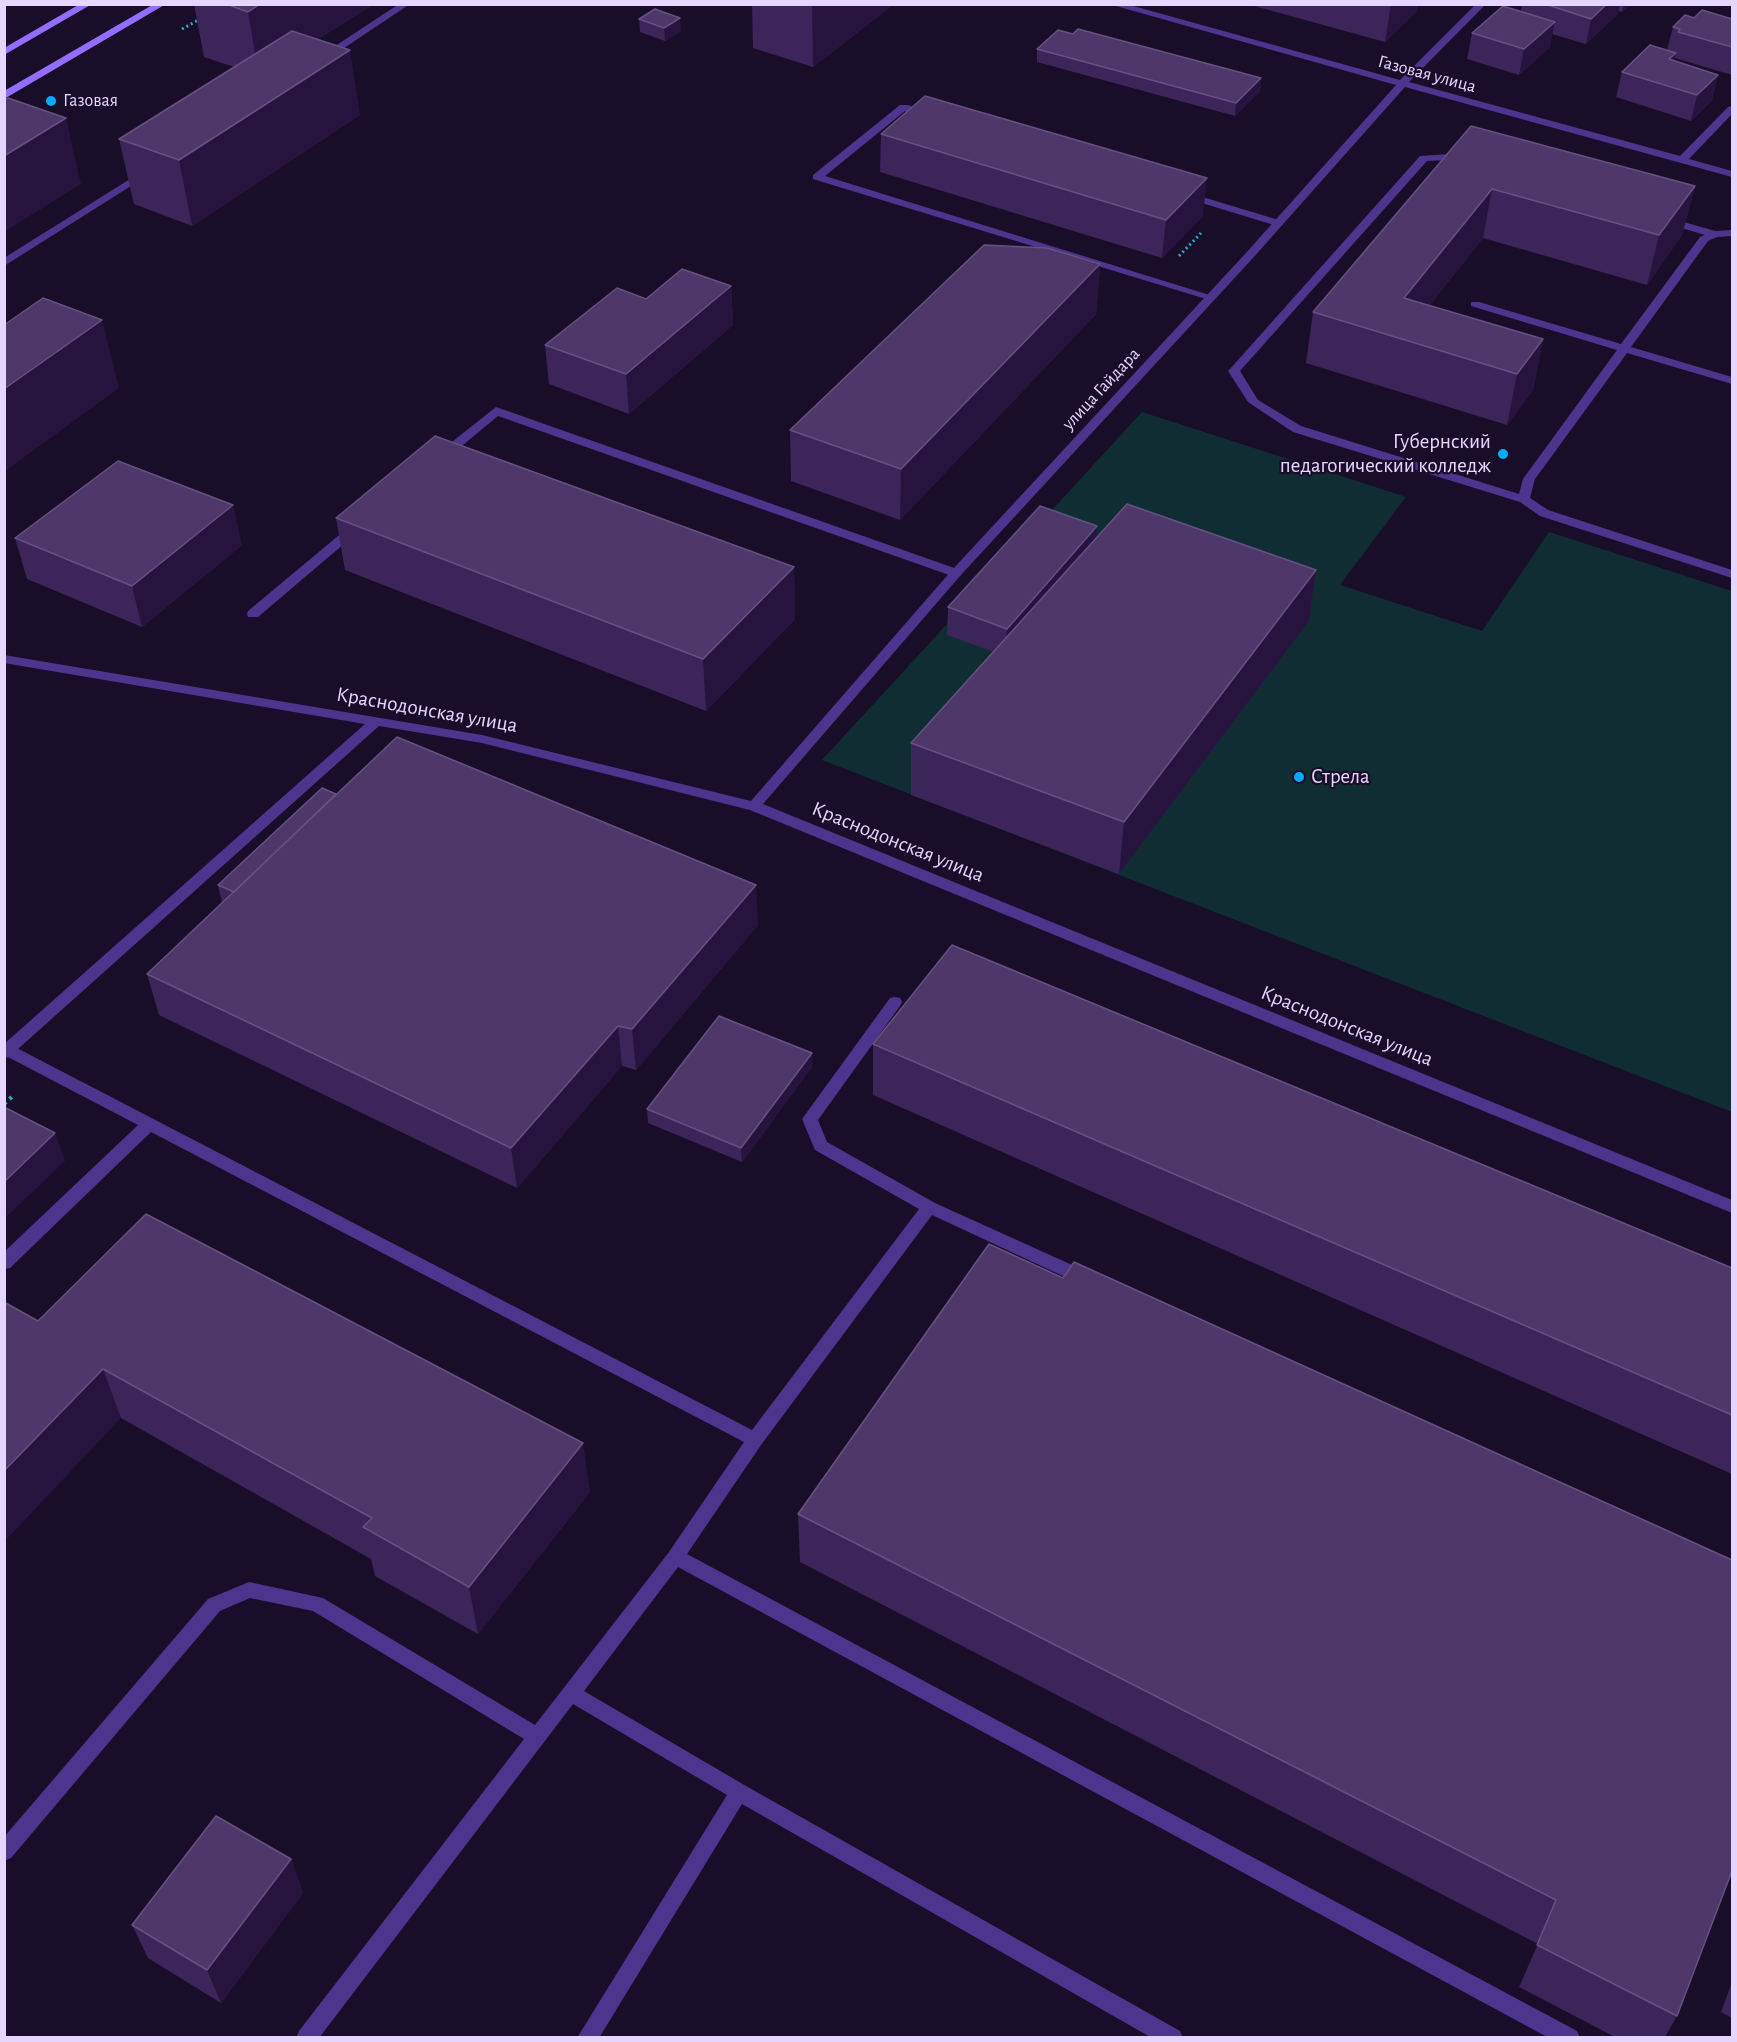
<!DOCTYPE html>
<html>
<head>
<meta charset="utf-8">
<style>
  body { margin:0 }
  #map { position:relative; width:1737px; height:2042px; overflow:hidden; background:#190e2a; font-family:"Alegreya Sans",sans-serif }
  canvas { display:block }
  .frame { position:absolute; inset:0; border:6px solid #e4d6ff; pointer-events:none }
</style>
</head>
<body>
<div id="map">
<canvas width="1737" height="2042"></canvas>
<div class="frame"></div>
</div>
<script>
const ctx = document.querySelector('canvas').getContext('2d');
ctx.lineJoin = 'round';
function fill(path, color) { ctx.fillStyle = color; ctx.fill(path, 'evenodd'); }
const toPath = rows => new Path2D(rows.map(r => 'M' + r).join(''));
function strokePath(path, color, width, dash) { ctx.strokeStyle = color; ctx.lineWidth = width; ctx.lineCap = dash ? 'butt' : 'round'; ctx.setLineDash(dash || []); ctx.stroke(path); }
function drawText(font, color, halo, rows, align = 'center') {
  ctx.font = font + ' "Alegreya Sans",sans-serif'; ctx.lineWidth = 4.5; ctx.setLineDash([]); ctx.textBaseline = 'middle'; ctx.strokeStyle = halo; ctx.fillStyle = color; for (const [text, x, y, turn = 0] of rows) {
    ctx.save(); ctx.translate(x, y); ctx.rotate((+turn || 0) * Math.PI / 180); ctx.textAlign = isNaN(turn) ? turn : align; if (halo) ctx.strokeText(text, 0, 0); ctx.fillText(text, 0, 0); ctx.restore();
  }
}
fill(toPath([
  [1142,412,1406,497,1340,585,1482,631,1549,532,1732,591,1732,1112,822,760]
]), '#102d34');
strokePath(toPath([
  [182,29,202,18],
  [1179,256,1201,233]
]), '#25a9c5', 3, [2, 3]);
strokePath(toPath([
  [4,1104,15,1094]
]), '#25a9c5', 4, [3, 4.5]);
fill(toPath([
  [399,4,410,4,329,58,320,56,399,4],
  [900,105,908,105,933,115,928,118,905,111,825,176,1216,297,1214,299,1206,299,813,179,813,175,900,105],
  [1449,154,1469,161,1464,164,1449,160,1427,161,1240,371,1258,400,1301,426,1519,494,1523,479,1617,350,1471,306,1471,302,1479,302,1621,344,1700,237,1705,235,1662,222,1662,218,1666,217,1715,231,1732,230,1732,236,1717,237,1708,241,1631,347,1732,377,1732,384,1627,353,1535,479,1530,498,1548,510,1732,570,1732,578,1540,516,1520,502,1293,432,1248,402,1228,371,1230,369,1420,156,1449,154],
  [146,169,150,170,150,174,4,266,4,258,146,169],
  [1186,192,1282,221,1283,223,1278,226,1274,225,1182,197,1182,193,1186,192],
  [496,407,960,570,962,573,960,576,952,576,498,416,446,459,438,459,438,453,496,407],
  [354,525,358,526,360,529,358,532,258,617,248,617,247,614,248,611,350,526,354,525],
  [895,997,900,998,902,1002,900,1006,818,1120,827,1142,935,1203,1092,1274,1094,1279,1092,1284,1086,1286,1080,1284,932,1215,761,1445,687,1554,1577,2031,1580,2038,1549,2038,678,1567,584,1691,746,1786,1180,2031,1183,2038,1152,2038,742,1804,599,2038,577,2038,727,1795,573,1704,319,2038,296,2038,299,2031,524,1739,313,1611,250,1598,220,1611,11,1858,4,1861,4,1837,208,1599,249,1582,323,1598,535,1725,669,1552,744,1442,151,1132,10,1268,4,1269,4,1252,138,1125,4,1055,4,1045,13,1046,752,1430,919,1209,815,1150,802,1119,890,998,895,997]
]), '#4c358d');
fill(toPath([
  [1109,4,1126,4,1400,80,1476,4,1486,4,1409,82,1680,156,1728,107,1732,106,1732,114,1689,159,1732,171,1732,177,1405,87,1253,258,960,576,763,804,1732,1200,1732,1213,750,810,482,743,379,726,9,1057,4,1058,4,1044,365,724,4,663,4,655,482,735,751,801,952,570,1245,254,1396,85,1109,4]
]), '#4c358d');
fill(toPath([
  [80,4,92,4,4,55,4,48,80,4],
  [154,4,166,4,4,99,4,91,154,4]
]), '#936dff');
fill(toPath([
  [194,4,374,4,318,39,360,115,192,226,134,204,119,139,234,67,204,57],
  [752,4,894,4,813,67,753,48],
  [1247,4,1417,4,1416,12,1385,42],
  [1522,4,1630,4,1622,12,1618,11,1617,15,1586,44,1552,34,1550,47,1519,75,1467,59,1472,33,1521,11],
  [1694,18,1732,19,1732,75,1675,58,1674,61,1718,75,1712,100,1691,121,1616,97,1622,72,1667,50,1673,27],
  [639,19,681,31,665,41,640,32],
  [1073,34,1261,78,1260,91,1235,116,1037,62,1037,49],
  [1471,126,1695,186,1682,235,1647,285,1483,238,1429,306,1543,339,1533,390,1507,425,1306,363,1313,312],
  [881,134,1203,216,1162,258,880,172],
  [1100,264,1096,314,900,520,791,481,790,430],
  [731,286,733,325,629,414,549,384,545,345,646,299],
  [336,518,794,567,795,619,706,711,345,570],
  [1097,526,1096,539,1316,570,1309,621,1119,874,911,795,911,743,994,652,947,635,948,607],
  [15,538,242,545,142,627,27,579],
  [336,794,758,925,636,1070,622,1066,517,1188,159,1015,147,974,222,903,218,885],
  [873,1044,1732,1268,1732,1474,873,1095],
  [812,1067,742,1162,648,1123,647,1109],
  [989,1244,1677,2016,1665,2037,1615,2037,1519,1987,1538,1944,800,1562,798,1514],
  [38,1321,590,1492,478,1634,375,1576,371,1559,121,1418],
  [291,1859,303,1893,221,2003,148,1958,132,1925],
  [1732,1982,1732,2018,1721,2012]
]), '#3c2559');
fill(toPath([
  [260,4,374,4,259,76,248,12],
  [812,4,894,4,813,67],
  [1391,4,1417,4,1416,12,1385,42],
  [1607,4,1620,4,1617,15,1586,44,1591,19],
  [1624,4,1630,4,1622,12],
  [680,18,681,31,665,41,664,28],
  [1555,22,1550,47,1519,75,1524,49],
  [350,50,360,115,192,226,179,160],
  [1676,53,1670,79,1663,85,1669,59],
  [1718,75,1712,100,1691,121,1697,95],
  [1261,78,1260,91,1235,116,1236,103],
  [66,118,81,184,4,232,4,156],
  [1207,178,1203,216,1162,258,1166,220],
  [1695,186,1682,235,1647,285,1659,235],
  [1492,189,1483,238,1402,340,1404,298],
  [1100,264,1096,314,900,520,901,469],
  [731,286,733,325,629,414,626,374],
  [102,320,119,388,4,472,4,389],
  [1543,339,1533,390,1507,425,1517,374],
  [233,505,242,545,142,627,132,586],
  [1097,526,1095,553,1006,656,1007,629],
  [794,567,795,619,706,711,703,659],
  [1316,570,1309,621,1119,874,1124,822],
  [756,885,758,925,636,1070,632,1029],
  [618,1026,622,1066,517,1188,511,1148],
  [812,1053,812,1067,742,1162,741,1148],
  [55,1133,65,1161,5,1218,4,1182],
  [103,1369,121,1418,4,1542,4,1471],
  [583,1443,590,1492,478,1634,469,1587],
  [291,1859,303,1893,221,2003,207,1970]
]), '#26143e');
const building = toPath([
  [226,4,260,4,248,12,226,4],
  [1545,4,1607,4,1591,19,1545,4],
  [1503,6,1555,22,1524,49,1472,33,1503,6],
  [655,9,680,18,664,28,639,19,655,9],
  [1702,10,1732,19,1732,47,1678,32,1680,29,1673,27,1685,15,1694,18,1702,10],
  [1078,29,1261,78,1236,103,1037,49,1058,30,1073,34,1078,29],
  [292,31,350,50,179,160,119,139,292,31],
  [1650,45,1676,53,1669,59,1718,75,1697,95,1622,72,1650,45],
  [925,96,1207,178,1166,220,881,134,925,96],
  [8,98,66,118,4,156,4,100,8,98],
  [1471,126,1695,186,1659,235,1492,189,1404,298,1543,339,1517,374,1313,312,1471,126],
  [984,245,1047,248,1100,264,901,469,790,430,984,245],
  [682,269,731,286,626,374,545,345,617,288,646,299,682,269],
  [43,298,102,320,4,389,4,325,43,298],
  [435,436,794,567,703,659,336,518,435,436],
  [118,461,233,505,132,586,15,538,118,461],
  [1127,504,1316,570,1124,822,911,743,1127,504],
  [1040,506,1097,526,1007,629,948,607,1040,506],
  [397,737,756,885,632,1029,618,1026,511,1148,147,974,397,737],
  [322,788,336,794,234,892,218,885,322,788],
  [952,945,1732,1268,1732,1415,873,1044,952,945],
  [719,1016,812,1053,741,1148,647,1109,719,1016],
  [4,1107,55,1133,4,1182,4,1107],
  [146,1214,583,1443,469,1587,363,1527,372,1518,103,1369,4,1471,4,1302,38,1321,146,1214],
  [989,1244,1063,1278,1074,1262,1732,1560,1732,1871,1677,2016,1537,1945,1556,1900,798,1514,989,1244],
  [216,1816,291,1859,207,1970,132,1925,216,1816]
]);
fill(building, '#4e386a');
strokePath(building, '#655182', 1.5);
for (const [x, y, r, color] of [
  [51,101,6,"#02abff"],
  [1503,454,6,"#02abff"],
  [1299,777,6,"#02abff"]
]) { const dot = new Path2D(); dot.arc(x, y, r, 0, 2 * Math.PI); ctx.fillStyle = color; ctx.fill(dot); strokePath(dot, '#190e2a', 2); }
drawText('18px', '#e4d6ff', '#190e2a', [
  ["Газовая улица",1427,74,15],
  ["улица Гайдара",1101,389,-47]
]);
drawText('18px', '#e4d6ff', '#190e2a', [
  ["Газовая",63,101]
], 'left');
drawText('21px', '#e4d6ff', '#190e2a', [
  ["Губернский",1491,442],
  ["педагогический колледж",1491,466],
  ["Стрела",1311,777,"left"]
], 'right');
drawText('21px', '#e4d6ff', '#190e2a', [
  ["Краснодонская улица",427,710,10],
  ["Краснодонская улица",898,842,22],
  ["Краснодонская улица",1347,1026,22]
]);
</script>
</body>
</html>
